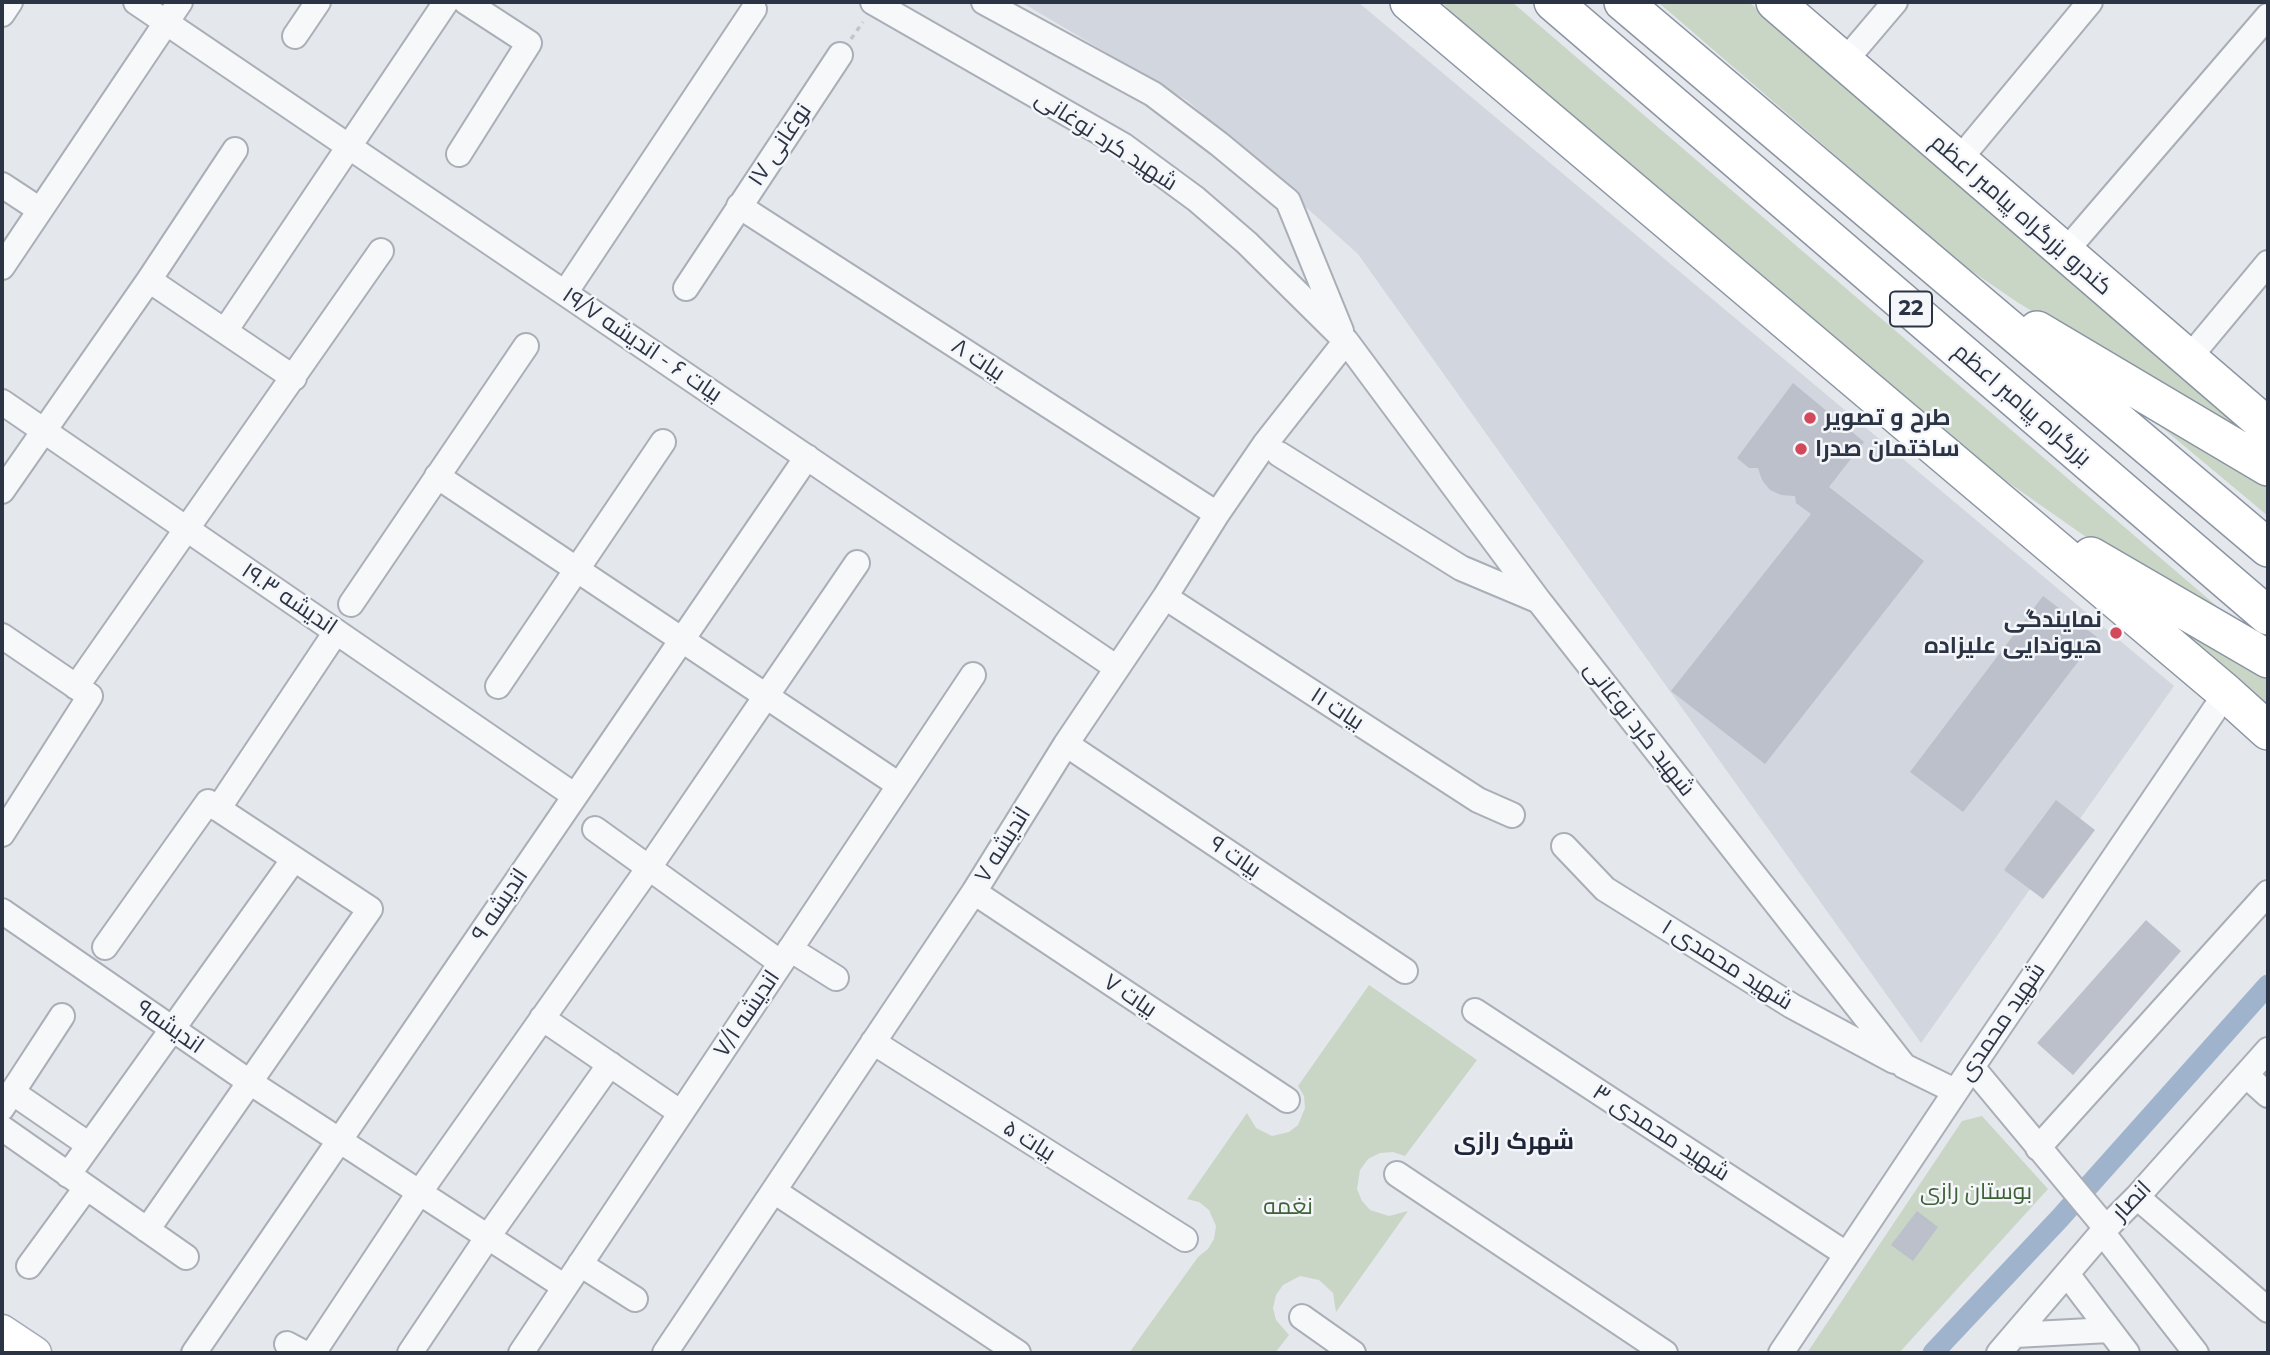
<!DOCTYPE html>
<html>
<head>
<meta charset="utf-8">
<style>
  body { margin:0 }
  #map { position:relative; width:2270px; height:1355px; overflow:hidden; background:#e4e7ec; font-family:Montserrat,sans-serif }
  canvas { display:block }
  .frame { position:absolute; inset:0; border:4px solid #2b3445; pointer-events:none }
</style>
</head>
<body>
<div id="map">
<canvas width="2270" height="1355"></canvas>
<div class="frame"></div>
</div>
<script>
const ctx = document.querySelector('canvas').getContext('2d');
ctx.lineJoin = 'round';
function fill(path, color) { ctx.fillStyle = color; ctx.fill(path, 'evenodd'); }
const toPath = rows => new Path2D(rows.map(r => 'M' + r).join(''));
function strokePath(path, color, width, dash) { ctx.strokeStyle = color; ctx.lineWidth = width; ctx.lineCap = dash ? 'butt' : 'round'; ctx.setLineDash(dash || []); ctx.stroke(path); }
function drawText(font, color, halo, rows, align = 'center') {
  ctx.font = font + ' Montserrat,Cairo,sans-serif'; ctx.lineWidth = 5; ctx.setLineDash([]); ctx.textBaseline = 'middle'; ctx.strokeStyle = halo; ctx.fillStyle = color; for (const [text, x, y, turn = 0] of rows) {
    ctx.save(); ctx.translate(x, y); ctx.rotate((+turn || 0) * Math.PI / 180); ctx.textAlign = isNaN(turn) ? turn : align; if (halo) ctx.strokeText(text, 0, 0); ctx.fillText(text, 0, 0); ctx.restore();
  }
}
fill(toPath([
  [1021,2,1358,2,2174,686,1921,1043,1358,254,1188,101]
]), '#d2d6de');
fill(toPath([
  [1442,2,1512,2,2248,633,2096,544,1972,457,1460,22],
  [1658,2,1749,2,2121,321,2253,440,2250,444,2017,302,1960,263],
  [2152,419,2268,488,2268,516],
  [2132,595,2268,675,2268,717],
  [1369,985,1477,1060,1405,1156,1393,1152,1380,1153,1368,1159,1360,1170,1357,1189,1362,1201,1370,1210,1389,1216,1408,1211,1336,1312,1333,1293,1319,1280,1300,1276,1283,1285,1276,1295,1273,1308,1276,1320,1289,1335,1275,1353,1129,1353,1198,1257,1208,1249,1214,1239,1216,1226,1209,1210,1199,1202,1187,1199,1247,1113,1256,1128,1272,1136,1289,1132,1298,1125,1305,1108,1304,1096,1298,1086],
  [1982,1116,2048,1189,1899,1353,1807,1353,1962,1121]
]), '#c9d6c5');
strokePath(toPath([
  [1933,1353,2060,1218,2268,985]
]), '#9fb4cc', 21);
fill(toPath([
  [1793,383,1864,442,1829,487,1924,561,1765,764,1671,691,1811,514,1796,503,1795,496,1781,495,1770,490,1762,480,1758,468,1749,468,1737,458],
  [2043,596,2097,637,1963,812,1910,772],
  [2056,800,2095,830,2043,899,2004,870],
  [2146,920,2181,951,2073,1075,2037,1043],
  [1917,1211,1938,1227,1913,1261,1891,1245]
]), '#bbc0ca');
const minor = toPath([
  [136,2,1117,668],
  [873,2,1124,146,1196,199,1247,243,1346,341,1539,601,1904,1066,1955,1091],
  [984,2,1153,94,1219,144,1288,201,1341,331],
  [2,14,10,2],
  [295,36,318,2],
  [1844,62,1895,2],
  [459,154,529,43,466,2],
  [1958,161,2090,2],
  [2,185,40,210],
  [739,206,1217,514],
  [2064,253,2268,16],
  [2,267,180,2],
  [149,280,294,378],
  [686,288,840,55],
  [565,293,754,9],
  [225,331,446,2],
  [2188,359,2268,263],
  [2,402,575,796],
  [1279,454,1461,568,1537,600],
  [437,476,899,785],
  [2,491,149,280,235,150],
  [1165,597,1478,800,1512,815],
  [351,604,526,346],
  [2,636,90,696,2,834],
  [498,686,663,442],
  [76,687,381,251],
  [1066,744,1405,971],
  [218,809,336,632],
  [595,829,781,963],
  [1564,846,1605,889,1792,1006,1894,1061],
  [974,892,1287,1100],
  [2,911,248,1081,565,1287],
  [105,947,208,802,370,909,147,1230],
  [790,949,836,978],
  [1475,1011,1846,1254],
  [542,1018,681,1113],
  [873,1042,1185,1239],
  [1972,1067,2106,1228],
  [2247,1076,2268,1095],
  [12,1092,89,1145],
  [2,1108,62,1016],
  [2,1128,186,1257],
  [2038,1148,2268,893],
  [1397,1174,1665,1353],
  [68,1175,294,859],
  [774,1191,1018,1353],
  [2137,1197,2268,1310],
  [2102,1232,2196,1353],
  [580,1264,635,1299],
  [29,1266,86,1188],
  [2067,1274,2127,1353],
  [1302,1317,1353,1353],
  [2015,1335,2109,1330],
  [287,1344,304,1353],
  [194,1353,807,457],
  [313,1353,419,1193,648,869,857,563],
  [410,1353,487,1238,610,1064],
  [521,1353,973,675],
  [665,1353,974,892,1066,744,1165,597,1217,514,1265,444,1346,341],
  [1781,1353,1972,1067,2226,693],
  [1999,1353,2106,1228,2137,1197,2268,1050]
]);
const major = toPath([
  [2,1331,35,1353]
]);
const highway = toPath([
  [1409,2,2226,693,2268,731],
  [1553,2,2268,616],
  [1623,2,2268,548],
  [1775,2,2268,427],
  [2037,330,2268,467],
  [2091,556,2268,659]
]);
strokePath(minor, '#a9aeb7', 28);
strokePath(major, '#a3abb8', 35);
strokePath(highway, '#8b94a3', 40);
strokePath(toPath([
  [851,39,863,22]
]), '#c2c5cb', 3.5, [5, 5]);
strokePath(minor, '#f7f8fa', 24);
strokePath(major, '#fff', 32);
strokePath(highway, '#fff', 37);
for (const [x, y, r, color] of [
  [1810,418,7,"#d1495b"],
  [1801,449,7,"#d1495b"],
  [2116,633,7,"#d1495b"]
]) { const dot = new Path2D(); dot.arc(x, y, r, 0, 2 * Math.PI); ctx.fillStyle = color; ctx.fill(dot); strokePath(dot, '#f4f6f9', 2.5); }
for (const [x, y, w] of [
  [1911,309,42]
]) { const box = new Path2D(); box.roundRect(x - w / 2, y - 17.5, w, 35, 5); ctx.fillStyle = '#f4f6f9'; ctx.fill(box); strokePath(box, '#2b3445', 2); }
drawText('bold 21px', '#2b3445', null, [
  ["22",1911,309]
]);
drawText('23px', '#2b3445', '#f4f6f9', [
  ["شهید کرد نوغانی",1106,141,33],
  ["نوغانی ۱۷",780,145,-56],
  ["کندرو بزرگراه پیامبر اعظم",2021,215,41],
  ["بیات ۶ - اندیشه ۱۹/۷",642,345,34],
  ["بیات ۸",978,360,33],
  ["بزرگراه پیامبر اعظم",2022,405,41],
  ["اندیشه ۱۹.۳",289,599,34],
  ["بیات ۱۱",1337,709,33],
  ["شهید کرد نوغانی",1639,729,52],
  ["اندیشه ۷",1003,845,-58],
  ["بیات ۹",1235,857,34],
  ["اندیشه ۹",500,905,-56],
  ["شهید محمدی ۱",1727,965,32],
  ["بیات ۷",1130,996,34],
  ["اندیشه ۷/۱",747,1014,-56],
  ["شهید محمدی",2002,1022,-56],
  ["اندیشه۹",170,1027,35],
  ["شهید محمدی ۳",1661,1133,33],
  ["بیات ۵",1029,1141,32],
  ["انصار",2132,1201,-46]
]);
drawText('bold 23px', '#2b3445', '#f4f6f9', [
  ["طرح و تصویر",1824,418],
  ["ساختمان صدرا",1815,449],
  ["نمایندگی",2102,620,"right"],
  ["هیوندایی علیزاده",2102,646,"right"]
], 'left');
drawText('23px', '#3f6138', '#f4f6f9', [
  ["بوستان رازی",1976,1192],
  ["نغمه",1288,1207]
]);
drawText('bold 24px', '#1d2536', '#f4f6f9', [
  ["شهرک رازی",1514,1142]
]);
</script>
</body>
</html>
